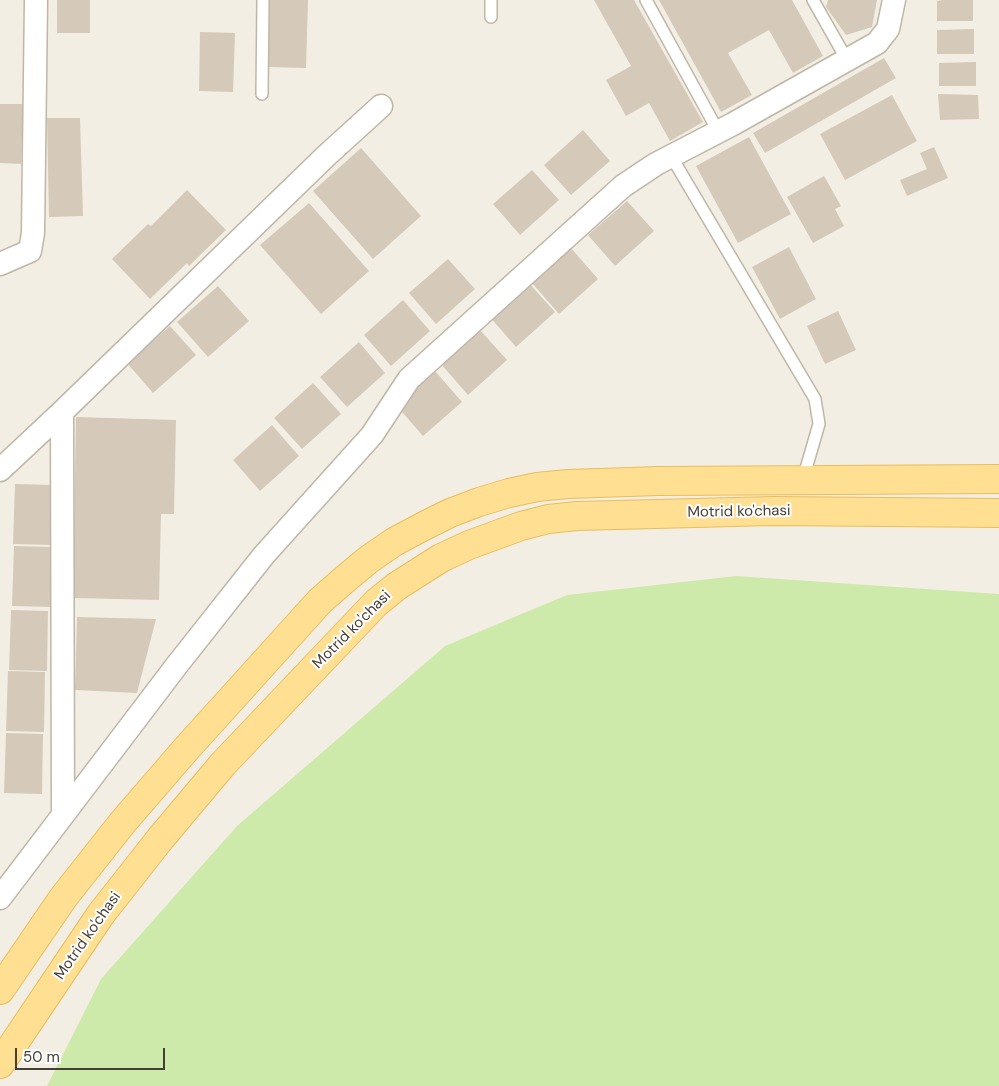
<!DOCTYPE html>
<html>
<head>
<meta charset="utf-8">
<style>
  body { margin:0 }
  #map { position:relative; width:999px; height:1086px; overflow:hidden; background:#f3eee4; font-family:"DM Sans",sans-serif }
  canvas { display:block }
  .scale { position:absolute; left:15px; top:1048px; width:150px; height:22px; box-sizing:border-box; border:2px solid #453e34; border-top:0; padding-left:6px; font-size:15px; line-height:18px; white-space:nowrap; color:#453e34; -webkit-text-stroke:4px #fff; paint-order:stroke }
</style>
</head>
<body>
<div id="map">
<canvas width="999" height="1086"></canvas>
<div class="scale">50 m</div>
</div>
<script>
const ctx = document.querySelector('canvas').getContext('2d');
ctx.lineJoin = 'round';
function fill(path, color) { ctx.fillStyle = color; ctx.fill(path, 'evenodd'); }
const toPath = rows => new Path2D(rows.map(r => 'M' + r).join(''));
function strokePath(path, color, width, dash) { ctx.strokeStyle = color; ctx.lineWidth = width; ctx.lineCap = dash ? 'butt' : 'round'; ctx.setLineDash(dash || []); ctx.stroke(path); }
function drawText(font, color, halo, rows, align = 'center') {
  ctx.font = font + ' "DM Sans",sans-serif'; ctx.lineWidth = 4; ctx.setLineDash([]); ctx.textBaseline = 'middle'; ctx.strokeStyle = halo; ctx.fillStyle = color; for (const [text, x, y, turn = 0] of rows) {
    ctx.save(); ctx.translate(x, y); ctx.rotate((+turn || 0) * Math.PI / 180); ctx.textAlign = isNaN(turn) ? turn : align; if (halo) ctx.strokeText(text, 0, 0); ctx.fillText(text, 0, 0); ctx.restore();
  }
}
fill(toPath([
  [736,576,999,594,999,1086,47,1086,101,979,237,826,445,646,567,595]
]), '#ceeaaa');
fill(toPath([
  [57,0,90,0,90,33,57,33],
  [269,0,308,0,306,68,267,67],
  [594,0,634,0,703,122,670,141,649,103,626,116,606,80,631,66],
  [659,0,792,0,823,56,793,73,769,30,728,53,752,95,721,112],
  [828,0,877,0,872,27,846,35,826,7],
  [943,0,973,0,973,21,937,21,937,1],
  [974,29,974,54,937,54,937,30],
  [200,32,235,33,233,92,199,91],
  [884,58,896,78,765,153,753,133],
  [976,62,976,86,939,86,939,63],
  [938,94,978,95,979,119,940,120],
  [892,95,917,141,845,180,820,134],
  [0,104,23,104,21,164,0,163],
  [47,118,80,118,83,216,49,217],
  [583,130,610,161,571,195,544,165],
  [749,137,791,214,738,243,696,166],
  [934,147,948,178,907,196,900,180,927,169,920,153],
  [361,148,421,216,373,259,313,191],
  [532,170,559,200,520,235,493,204],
  [824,176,841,206,835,209,844,226,813,243,787,197],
  [187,190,226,230,189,266,187,263,150,299,112,259,148,224,151,226],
  [627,201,654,231,615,266,588,235],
  [309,203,369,271,321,314,260,245],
  [789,247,816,299,780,319,752,267],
  [571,248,598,279,559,314,532,283],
  [448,259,475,289,436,324,409,293],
  [528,282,555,312,516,347,489,316],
  [218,286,249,321,208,357,177,322],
  [403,300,430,331,391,366,364,335],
  [838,311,856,350,825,364,807,326],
  [170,326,196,355,153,393,127,363],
  [480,330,507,360,468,395,441,364],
  [359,342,385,373,347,407,320,377],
  [435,371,462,402,423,436,396,405],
  [313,383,341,414,302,449,274,418],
  [76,417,176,420,174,514,161,514,159,600,73,598],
  [272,425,299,456,260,491,233,460],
  [15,484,52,485,51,545,13,544],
  [14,546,51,547,50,607,12,606],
  [11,610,48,611,47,671,9,670],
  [77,617,156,619,137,693,75,690],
  [8,671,45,672,44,732,6,731],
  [6,733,43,734,42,794,4,793]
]), '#d5cab9');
const service = toPath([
  [491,0,491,17],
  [646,0,718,131],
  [813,0,847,60],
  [262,94,263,0],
  [671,156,815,399,819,424,803,479]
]);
const minor = toPath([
  [0,264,30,251,33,233,36,0],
  [62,412,63,815],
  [0,470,62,412,326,156,381,106],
  [0,898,177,665,264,555,372,435,409,379,623,186,656,164,733,124,877,43,888,29,894,0]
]);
const primary = toPath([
  [0,990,63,898,123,822,187,748,320,601,344,580,368,560,394,542,422,527,450,513,479,502,509,493,537,487,568,484,659,481,999,479],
  [0,1064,101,914,160,839,223,764,376,603,397,586,441,558,469,545,521,526,548,519,577,516,773,511,999,513]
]);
strokePath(service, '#bfb6a6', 14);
strokePath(minor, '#bfb6a6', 25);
strokePath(primary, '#e9bd5c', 30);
strokePath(service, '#fff', 11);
strokePath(minor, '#fff', 22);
strokePath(primary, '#ffdf91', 28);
drawText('15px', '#453e34', '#fff', [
  ["Motrid ko'chasi",739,512,-1],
  ["Motrid ko'chasi",352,630,-45],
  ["Motrid ko'chasi",88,936,-55]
]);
</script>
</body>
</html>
